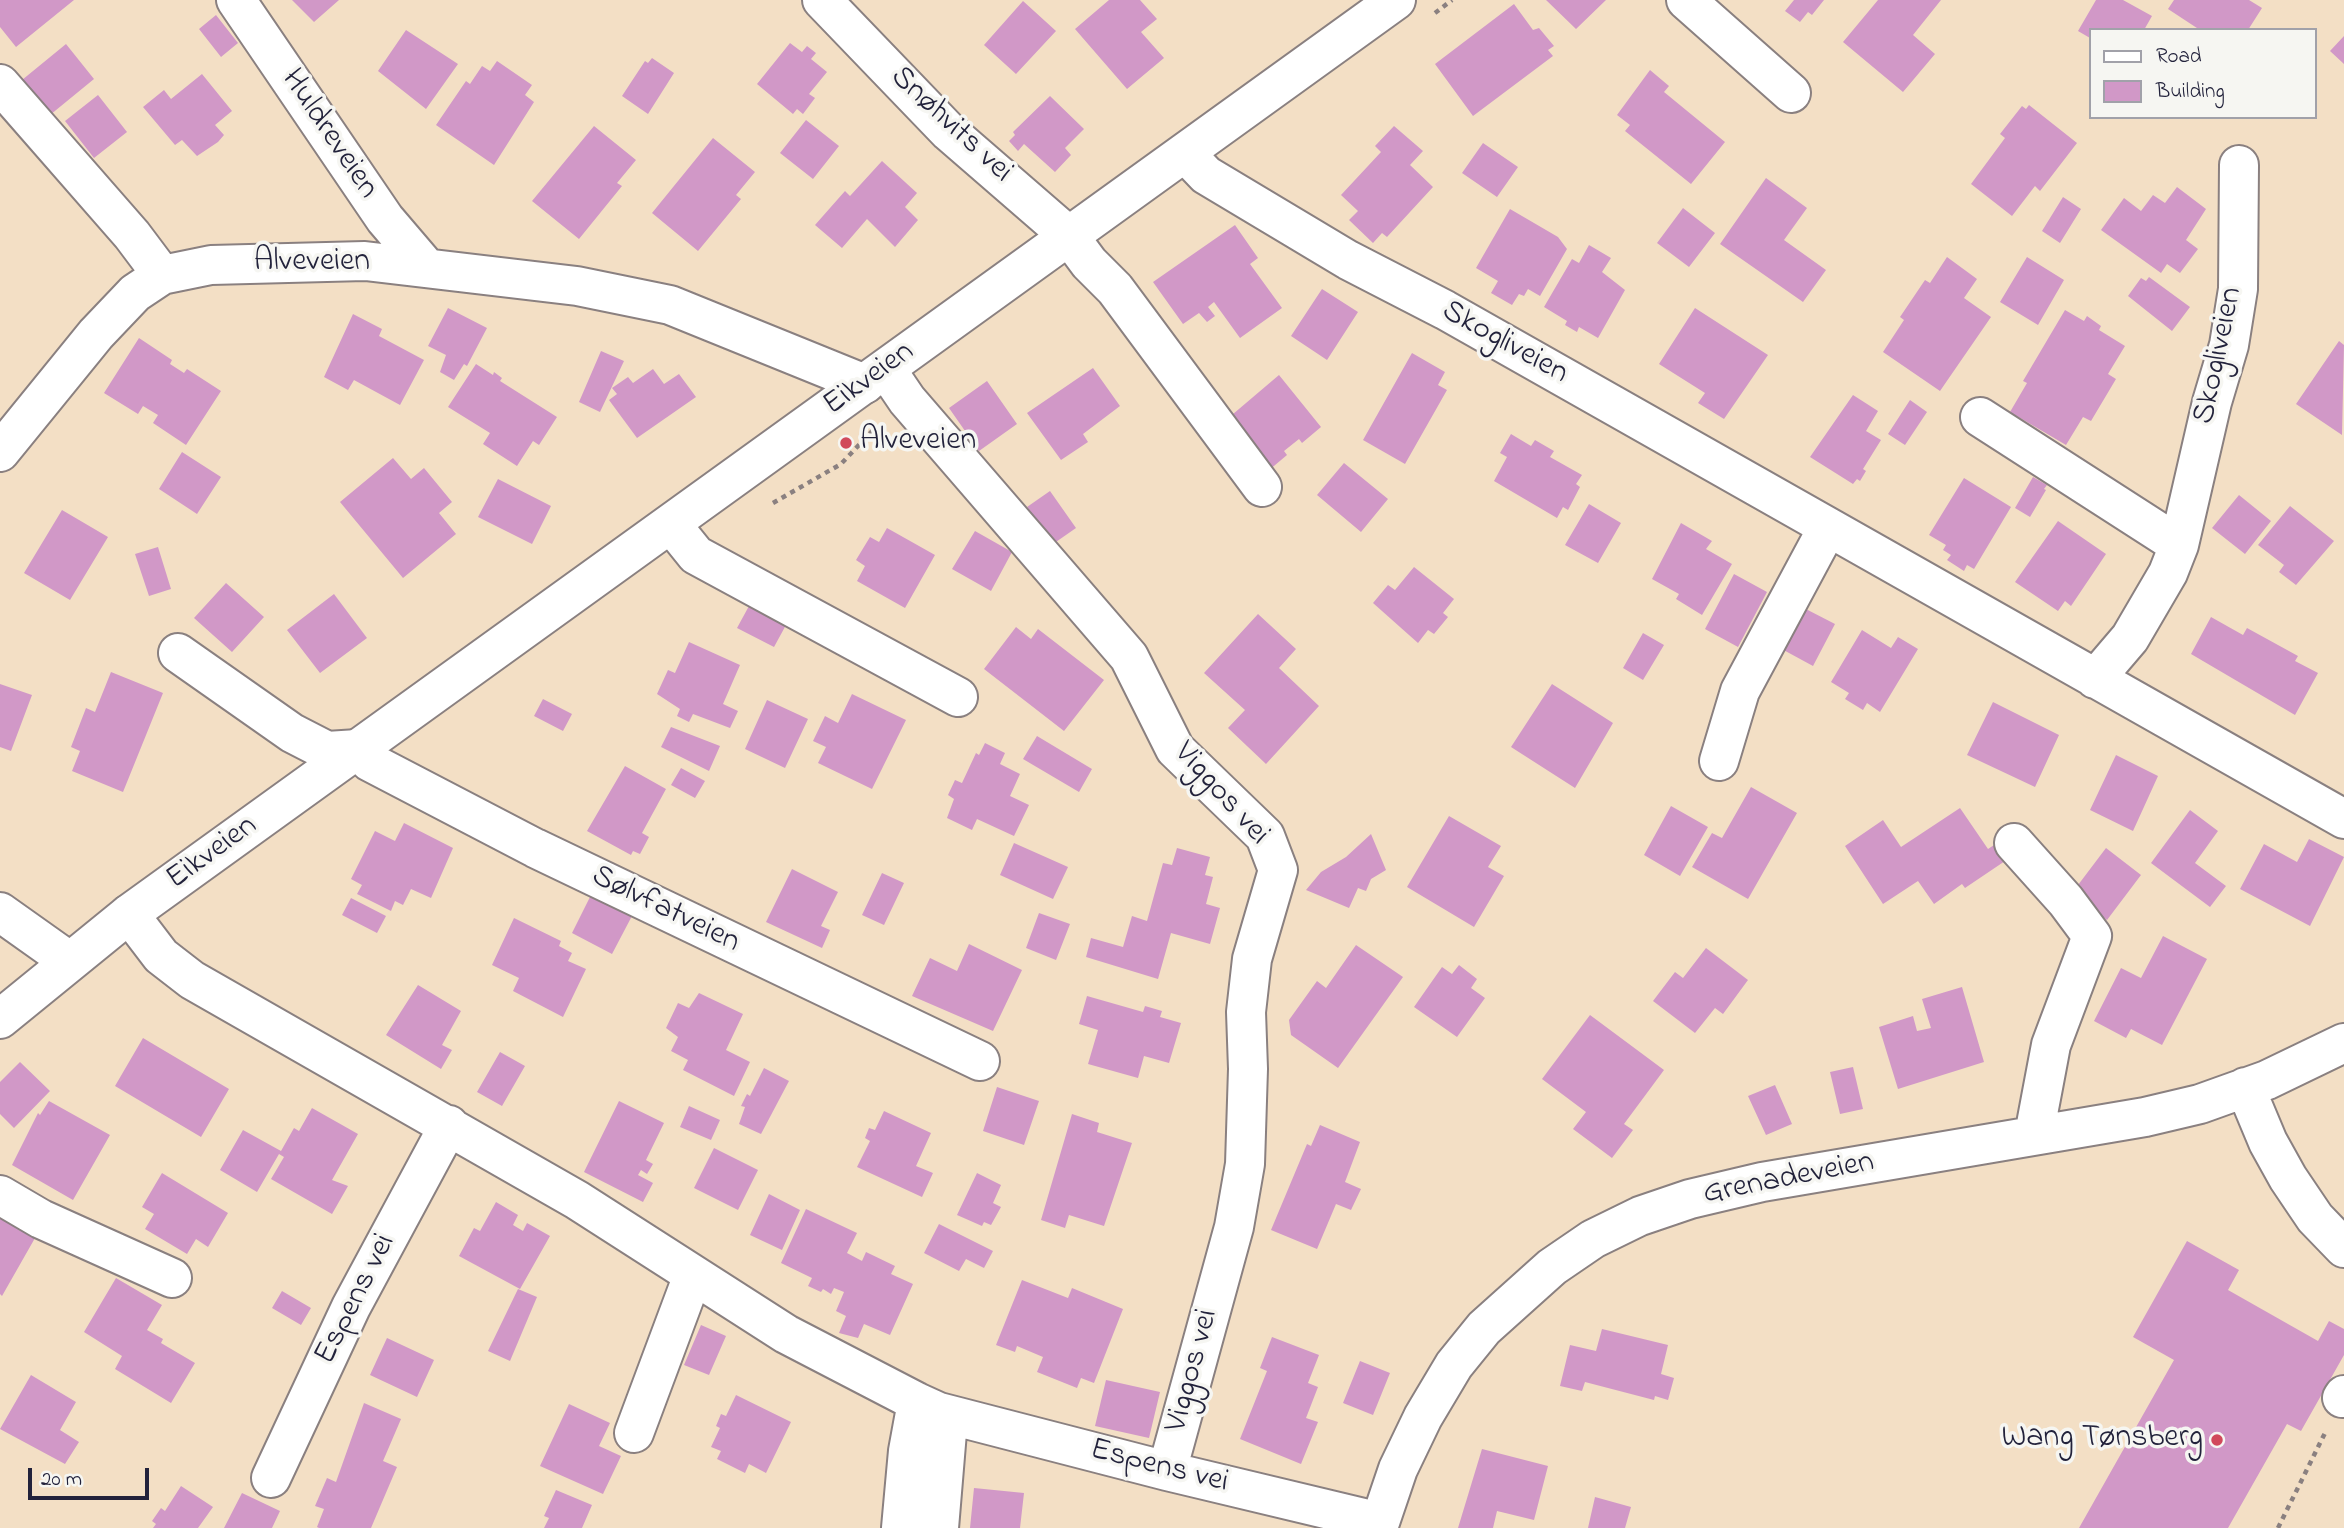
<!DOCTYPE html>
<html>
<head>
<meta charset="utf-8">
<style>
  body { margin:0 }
  #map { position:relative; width:2344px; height:1528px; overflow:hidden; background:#f3dfc5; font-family:"Indie Flower",sans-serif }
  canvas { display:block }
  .legend { position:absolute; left:2089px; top:28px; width:228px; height:91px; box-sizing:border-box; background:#f6f6f2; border:2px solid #a1a1a9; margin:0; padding:9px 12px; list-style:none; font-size:21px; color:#22223b }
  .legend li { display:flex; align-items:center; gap:14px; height:35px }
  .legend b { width:35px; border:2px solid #a1a1a9 }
  .scale { position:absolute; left:28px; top:1468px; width:121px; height:32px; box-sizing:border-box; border:4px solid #22223b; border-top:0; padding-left:9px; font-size:21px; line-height:24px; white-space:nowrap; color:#22223b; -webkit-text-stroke:5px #f6f6f2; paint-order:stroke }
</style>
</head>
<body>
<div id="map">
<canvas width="2344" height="1528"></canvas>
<ul class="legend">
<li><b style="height:9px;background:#fff"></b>Road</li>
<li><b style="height:19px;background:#d198c7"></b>Building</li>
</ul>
<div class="scale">20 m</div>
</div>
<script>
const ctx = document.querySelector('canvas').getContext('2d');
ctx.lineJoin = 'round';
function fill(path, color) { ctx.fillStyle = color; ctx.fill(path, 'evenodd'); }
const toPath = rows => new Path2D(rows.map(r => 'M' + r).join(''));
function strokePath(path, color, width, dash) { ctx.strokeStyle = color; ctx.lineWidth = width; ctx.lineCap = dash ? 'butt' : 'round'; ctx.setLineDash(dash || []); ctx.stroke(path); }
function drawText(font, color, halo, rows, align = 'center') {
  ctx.font = font + ' "Indie Flower",sans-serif'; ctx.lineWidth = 7; ctx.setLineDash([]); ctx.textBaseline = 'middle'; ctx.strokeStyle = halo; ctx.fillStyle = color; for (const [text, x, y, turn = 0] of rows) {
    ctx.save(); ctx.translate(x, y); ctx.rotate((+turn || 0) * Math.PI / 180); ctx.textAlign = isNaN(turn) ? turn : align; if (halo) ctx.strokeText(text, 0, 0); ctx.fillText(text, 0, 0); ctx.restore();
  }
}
fill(toPath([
  [0,0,74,0,16,47,0,27],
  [292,0,339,0,314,22],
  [1109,0,1140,0,1157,19,1141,32,1164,58,1127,89,1075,29],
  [1546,0,1606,0,1576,29],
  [1794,0,1824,0,1812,15,1808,12,1800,22,1785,11],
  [1878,0,1941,0,1913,35,1935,54,1903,92,1843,42],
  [2096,0,2123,0,2152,16,2144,30,2090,30,2090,38,2078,31],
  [2174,0,2249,0,2262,8,2248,30,2200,30,2168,9],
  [1023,1,1056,31,1016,74,984,45],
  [1514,4,1533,30,1539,28,1554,46,1548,50,1553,56,1473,116,1435,64],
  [216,15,238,43,221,57,199,29],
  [406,30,458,64,426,109,378,71],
  [2344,36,2344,64,2330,51],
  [790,43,802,52,807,46,816,53,811,59,827,72,809,94,815,98,803,114,797,109,793,114,757,84],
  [66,44,94,79,50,115,22,80],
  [652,58,674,73,648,114,622,96,645,61,648,63],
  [497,61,532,85,525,95,534,102,494,165,436,125,466,81,470,84,482,66,490,71],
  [1650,70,1669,86,1664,92,1725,142,1691,184,1625,131,1630,125,1617,115],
  [202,74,232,111,215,125,224,135,218,142,197,156,182,140,175,145,143,107,164,90,171,99],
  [98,95,127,132,94,158,65,121],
  [1050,96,1084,129,1065,148,1071,155,1055,172,1024,144,1018,151,1009,141,1015,135,1013,132],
  [2029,105,2077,143,2040,191,2035,186,2012,216,1971,184,2005,138,2000,134,2022,106,2026,109],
  [806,120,839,146,813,179,780,153],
  [594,126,636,160,617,183,622,186,579,239,532,201],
  [1394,126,1423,151,1410,165,1433,187,1387,237,1382,233,1373,243,1349,220,1358,211,1341,195,1381,152,1375,146],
  [713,138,755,172,736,195,741,199,698,251,652,213],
  [1483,143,1518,167,1497,197,1462,173],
  [882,161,917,193,905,207,918,220,895,247,867,219,842,248,815,225,845,191,850,196],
  [1766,178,1807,208,1784,240,1826,270,1803,302,1720,244],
  [2177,187,2206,209,2186,240,2198,249,2180,273,2167,264,2161,273,2101,230,2124,198,2141,211,2153,195,2165,203],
  [2063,197,2081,209,2060,243,2042,231],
  [1683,208,1715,233,1689,267,1657,243],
  [1510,209,1558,237,1567,249,1540,296,1528,289,1524,296,1519,294,1512,305,1491,293,1498,281,1476,268],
  [1235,225,1258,258,1250,264,1282,308,1240,338,1214,302,1208,307,1215,316,1207,322,1199,313,1183,324,1153,282],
  [1589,245,1611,258,1602,272,1625,290,1598,338,1579,327,1577,332,1565,325,1567,321,1544,307,1572,259,1579,263],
  [1947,257,1977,279,1964,298,1991,317,1940,391,1883,352,1904,320,1900,317,1925,280,1930,283],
  [2027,257,2064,280,2038,325,2000,302],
  [2149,277,2190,307,2172,331,2128,296,2141,278,2146,281],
  [1322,289,1358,312,1327,360,1291,336],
  [448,308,487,328,467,366,464,364,454,380,440,372,446,355,428,346],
  [1695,308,1768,355,1724,419,1698,403,1705,393,1659,364],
  [2065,310,2084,321,2087,316,2101,326,2099,330,2125,346,2108,374,2116,379,2091,421,2083,417,2066,445,2010,412,2027,383,2023,381],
  [353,314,382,329,379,336,424,360,400,405,354,380,348,390,324,377],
  [139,338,172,360,170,364,184,373,187,369,221,391,186,445,153,423,158,415,143,406,138,414,104,393],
  [2339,341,2344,345,2342,435,2296,404],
  [601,351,624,361,600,412,579,402],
  [1412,353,1445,372,1438,385,1447,390,1405,464,1363,440],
  [476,364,493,375,494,372,502,378,500,381,557,417,539,445,533,441,517,466,483,444,490,433,448,407],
  [1093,368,1120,406,1083,434,1088,442,1061,460,1027,413],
  [653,369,664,384,679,374,696,397,637,438,609,400,617,394,612,388,628,377,633,383],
  [1279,375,1321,427,1302,443,1299,439,1284,451,1287,455,1268,471,1226,420],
  [987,381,1017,424,979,451,949,408],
  [1853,395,1878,411,1866,431,1881,440,1863,469,1866,471,1860,481,1857,479,1853,484,1810,457],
  [1910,400,1927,412,1905,445,1888,434],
  [1511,434,1531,446,1535,440,1554,451,1550,457,1582,475,1576,484,1580,487,1568,510,1563,507,1557,518,1494,481,1507,457,1500,453],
  [182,452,221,477,197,514,159,489],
  [393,458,411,479,424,468,452,502,439,513,456,534,403,578,340,502],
  [1344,463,1388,499,1361,532,1317,495],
  [2033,477,2047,485,2044,489,2046,490,2030,517,2015,508],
  [1964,478,2011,507,1974,569,1967,565,1964,571,1947,560,1951,555,1943,550,1946,545,1929,535],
  [498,479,551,506,532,544,478,517],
  [1050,491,1076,528,1053,544,1027,507],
  [2239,495,2271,521,2245,554,2212,528],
  [1589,504,1621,523,1598,563,1565,545],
  [2290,506,2334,541,2296,585,2279,572,2284,565,2258,545],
  [62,510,108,537,70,600,24,573],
  [2058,521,2106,554,2071,606,2065,601,2058,611,2015,582],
  [1681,523,1712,541,1706,549,1732,564,1702,615,1676,599,1679,594,1652,579],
  [887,528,935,555,905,608,857,581,865,566,856,560,870,537,879,542],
  [975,531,1012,552,991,591,952,569],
  [158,547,171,589,149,596,135,554],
  [1414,567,1454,599,1443,613,1448,617,1434,634,1428,630,1418,643,1373,603,1388,585,1395,590],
  [1734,574,1767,592,1738,647,1705,629],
  [226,583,264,617,232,652,194,618],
  [334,594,367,638,320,673,287,630],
  [749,606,786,625,774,647,737,628],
  [1800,606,1835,624,1813,666,1778,647],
  [1258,614,1296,649,1279,668,1319,706,1266,764,1228,728,1245,710,1204,673],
  [2211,617,2243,635,2247,628,2298,656,2295,661,2318,673,2295,715,2191,654],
  [1016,627,1031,639,1038,629,1104,680,1064,731,984,669],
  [1862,630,1891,648,1898,637,1918,649,1880,712,1867,703,1863,710,1845,699,1849,693,1831,682],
  [1643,633,1664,645,1643,680,1623,668],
  [689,642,740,665,723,704,738,711,730,728,693,714,689,722,677,716,680,709,657,694,668,670,675,673],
  [111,672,163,693,123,792,72,771,80,751,71,747,86,708,95,712],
  [0,684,32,695,11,751,0,747],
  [1552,684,1613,723,1575,788,1511,747],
  [852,694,906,720,872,789,818,763,826,747,813,741,825,716,838,723],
  [543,699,572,714,563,731,534,716],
  [767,700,808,719,785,768,745,749],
  [1993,702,2059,735,2035,787,1967,755],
  [671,727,720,746,709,771,661,747],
  [1037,736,1092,769,1079,792,1023,759],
  [985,743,1005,753,1000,764,1020,774,1010,796,1029,805,1014,836,977,819,972,830,947,818,954,799,948,795,955,780,962,783,976,753,979,755],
  [2116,755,2158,776,2133,831,2090,810],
  [625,766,666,789,642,833,649,837,640,854,633,851,631,855,587,831],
  [681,768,705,781,695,798,671,785],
  [1751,787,1797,813,1748,899,1692,867,1712,833,1722,838],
  [1671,806,1708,827,1680,876,1644,855],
  [1960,808,1988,849,1997,843,2008,859,1965,888,1962,884,1934,904,1918,881,1883,904,1845,846,1883,820,1901,847],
  [2190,810,2218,831,2195,863,2226,886,2210,907,2151,863],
  [1449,816,1501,846,1488,867,1504,876,1474,927,1407,887],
  [404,823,453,848,431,898,411,889,403,905,395,901,391,911,357,894,362,885,351,879,375,831,395,841],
  [1371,834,1386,870,1371,879,1366,891,1358,888,1349,908,1306,890,1321,872,1346,857],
  [2309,839,2344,857,2310,926,2240,889,2264,844,2297,862],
  [1014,843,1068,867,1053,899,1000,875],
  [1177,848,1210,857,1205,875,1213,877,1206,904,1220,908,1210,944,1171,933,1158,979,1086,957,1091,938,1123,947,1132,916,1147,921,1163,863,1172,865],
  [2106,848,2141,875,2107,920,2072,893],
  [792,869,838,892,821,926,830,930,822,948,766,922],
  [882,873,904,883,884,925,862,915],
  [592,893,633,914,612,954,572,933],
  [351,898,386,916,377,933,342,915],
  [1039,913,1070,924,1056,960,1026,948],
  [514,918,561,941,559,946,572,953,568,961,586,969,563,1017,513,991,519,978,492,965],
  [2163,936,2207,959,2162,1045,2131,1029,2126,1038,2094,1021,2121,968,2141,978],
  [969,944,1022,970,993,1031,912,996,930,958,957,971],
  [1356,945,1403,977,1338,1068,1291,1035,1289,1020,1317,981,1326,988],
  [1706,948,1748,980,1723,1014,1715,1008,1695,1033,1653,1001,1675,972,1683,978],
  [1459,965,1477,979,1471,988,1485,998,1457,1037,1414,1007,1442,967,1452,974],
  [418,985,461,1011,442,1045,452,1050,441,1069,386,1035],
  [1962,987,1984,1062,1898,1089,1879,1027,1913,1016,1917,1031,1931,1028,1922,999],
  [699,993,743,1014,726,1050,750,1062,734,1096,683,1070,688,1060,671,1051,678,1037,666,1028,678,1003,689,1008],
  [1087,996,1143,1012,1145,1006,1162,1011,1160,1017,1181,1023,1169,1063,1144,1056,1138,1078,1088,1064,1098,1030,1079,1024],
  [1590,1015,1664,1070,1624,1124,1633,1130,1612,1158,1573,1129,1586,1112,1542,1079],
  [143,1038,229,1089,201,1137,115,1086],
  [500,1052,525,1066,502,1106,477,1092],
  [20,1062,50,1091,14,1128,0,1114,0,1082],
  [1853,1067,1863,1109,1840,1114,1830,1072],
  [764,1068,789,1081,761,1134,739,1124,745,1107,741,1106,747,1094,750,1096],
  [1775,1085,1792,1124,1766,1135,1748,1096],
  [997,1087,1039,1101,1024,1145,983,1131],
  [49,1101,110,1135,73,1200,12,1165,38,1113,40,1115],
  [619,1101,664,1123,646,1160,653,1164,647,1174,641,1170,638,1175,653,1183,643,1202,584,1172],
  [689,1106,720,1120,711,1140,680,1127],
  [312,1108,358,1134,332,1180,348,1186,332,1214,271,1179,284,1157,279,1154,257,1192,220,1170,243,1130,281,1151,294,1128,299,1131],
  [884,1111,931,1133,916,1166,933,1173,922,1197,857,1167,870,1141,865,1138,869,1128,875,1130],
  [1072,1114,1099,1123,1097,1132,1132,1143,1104,1226,1069,1215,1065,1228,1041,1220],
  [1320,1125,1360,1142,1345,1182,1361,1189,1351,1210,1336,1204,1317,1249,1271,1230,1307,1144,1311,1146],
  [714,1148,758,1170,738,1210,694,1188],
  [162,1173,228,1213,208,1247,196,1239,187,1254,145,1229,154,1214,142,1207],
  [977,1173,1001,1185,993,1203,1001,1207,991,1225,984,1222,982,1226,957,1215],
  [769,1194,800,1210,782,1250,750,1235],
  [496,1202,518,1215,513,1225,523,1231,527,1223,550,1236,520,1289,459,1256,474,1228,480,1231],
  [0,1209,39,1231,2,1296,0,1294],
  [806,1209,857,1233,847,1253,862,1261,866,1252,895,1266,891,1274,913,1284,890,1335,864,1324,858,1338,839,1333,846,1316,836,1311,844,1292,834,1288,831,1294,823,1289,821,1292,808,1286,812,1278,781,1263],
  [939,1224,993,1251,984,1268,966,1259,959,1271,924,1253],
  [2187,1241,2239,1270,2228,1290,2318,1341,2329,1321,2344,1329,2344,1355,2301,1431,2287,1424,2228,1528,2079,1528,2174,1360,2133,1337],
  [116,1278,162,1305,147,1330,163,1339,161,1343,195,1363,171,1403,115,1369,122,1356,84,1332],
  [1022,1280,1068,1298,1072,1288,1123,1309,1094,1383,1081,1378,1077,1388,1037,1372,1043,1357,1017,1346,1015,1352,996,1345],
  [518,1289,537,1297,510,1361,488,1351],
  [282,1291,311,1308,301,1325,272,1308],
  [701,1325,726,1336,709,1375,684,1365],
  [1602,1329,1668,1345,1661,1374,1674,1378,1668,1400,1655,1396,1654,1400,1585,1382,1582,1391,1560,1386,1570,1345,1596,1351],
  [1272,1337,1319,1355,1308,1383,1318,1387,1306,1418,1318,1422,1301,1464,1240,1439,1267,1371,1260,1368],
  [387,1338,434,1360,417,1397,370,1375],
  [1360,1361,1390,1373,1373,1415,1343,1403],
  [31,1375,76,1402,60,1430,79,1442,65,1464,0,1429],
  [1106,1380,1160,1392,1149,1438,1095,1426],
  [736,1395,791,1422,766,1473,749,1464,745,1473,717,1459,721,1451,711,1447,720,1428,716,1426,721,1414,726,1416],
  [364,1403,401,1419,383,1461,397,1467,371,1528,319,1528,317,1527,324,1509,315,1506,327,1478,336,1482],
  [569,1404,610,1423,599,1446,621,1456,603,1494,540,1466],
  [1482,1449,1548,1466,1534,1520,1497,1511,1493,1528,1458,1528],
  [181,1486,213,1507,198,1528,153,1528,156,1524,152,1521,161,1508,165,1511],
  [974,1488,1024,1493,1020,1528,970,1528],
  [556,1490,592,1505,582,1528,544,1528,549,1518,544,1516],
  [242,1493,280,1511,272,1528,224,1528],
  [1595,1497,1631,1507,1625,1528,1588,1528]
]), '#d198c7');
const minor = toPath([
  [236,0,385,219,426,267],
  [822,0,949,132,1069,236,1089,263,1115,289,1262,487],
  [1686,0,1791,93],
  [0,84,132,235,162,275],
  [1185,153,1206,175,1348,260,1445,310,2344,819],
  [886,369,907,400,1129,657,1175,749,1265,836,1278,870,1252,959,1246,1012,1248,1069,1245,1164,1234,1227,1167,1471],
  [1980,417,2179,545],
  [0,452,96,334,135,293,162,275,211,265,365,261,577,286,670,305,865,384],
  [671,524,696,555,958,697],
  [178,653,292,733,327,751,358,749,370,762,535,848,980,1061],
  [2095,679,2130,638,2168,573,2179,545,2212,402,2229,345,2238,289,2239,165],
  [1719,761,1740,691,1828,527],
  [2014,843,2066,901,2092,936,2051,1045,2034,1135],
  [0,912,69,961],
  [129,914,161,956,192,980,577,1200,786,1334,917,1402,939,1412,1167,1471,1380,1522],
  [2245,1087,2268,1142,2288,1178,2315,1218,2344,1248],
  [0,1195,41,1219,172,1278],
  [2342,1398,2344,1395],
  [634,1433,693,1275],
  [271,1478,351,1307,449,1125],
  [901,1528,908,1451,917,1402],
  [939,1528,947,1432,939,1412],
  [1378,1528,1398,1469,1423,1417,1454,1365,1484,1328,1552,1267,1593,1239,1640,1216,1690,1199,1762,1182,2145,1117,2200,1104,2267,1080,2344,1043]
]);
const secondary = toPath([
  [0,1019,129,914,1396,0]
]);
strokePath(minor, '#8a8080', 42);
strokePath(secondary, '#8a8080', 42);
strokePath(toPath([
  [1435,13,1452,0],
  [773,503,841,464,875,428],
  [2278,1528,2325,1433]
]), '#8a8080', 4.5, [5, 5]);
strokePath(minor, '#fff', 38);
strokePath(secondary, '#fff', 38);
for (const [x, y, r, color] of [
  [846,443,7,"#d1495b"],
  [2217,1440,7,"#d1495b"]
]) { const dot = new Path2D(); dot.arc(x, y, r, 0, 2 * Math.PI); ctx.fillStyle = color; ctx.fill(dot); strokePath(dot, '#f6f6f2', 2.5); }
drawText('32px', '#22223b', '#f6f6f2', [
  ["Snøhvits vei",950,126,43],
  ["Huldreveien",328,135,56],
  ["Alveveien",312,264],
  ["Skogliveien",1504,344,29],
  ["Skogliveien",2220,356,-78],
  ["Eikveien",870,380,-36],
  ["Viggos vei",1220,795,48],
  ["Eikveien",213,854,-36],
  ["Sølvfatveien",665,911,26],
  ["Grenadeveien",1789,1180,-11],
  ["Espens vei",357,1300,-63],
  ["Viggos vei",1194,1371,-75],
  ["Espens vei",1159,1468,14]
]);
drawText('32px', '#22223b', '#f6f6f2', [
  ["Alveveien",860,443],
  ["Wang Tønsberg",2203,1440,"right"]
], 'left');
</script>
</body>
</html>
